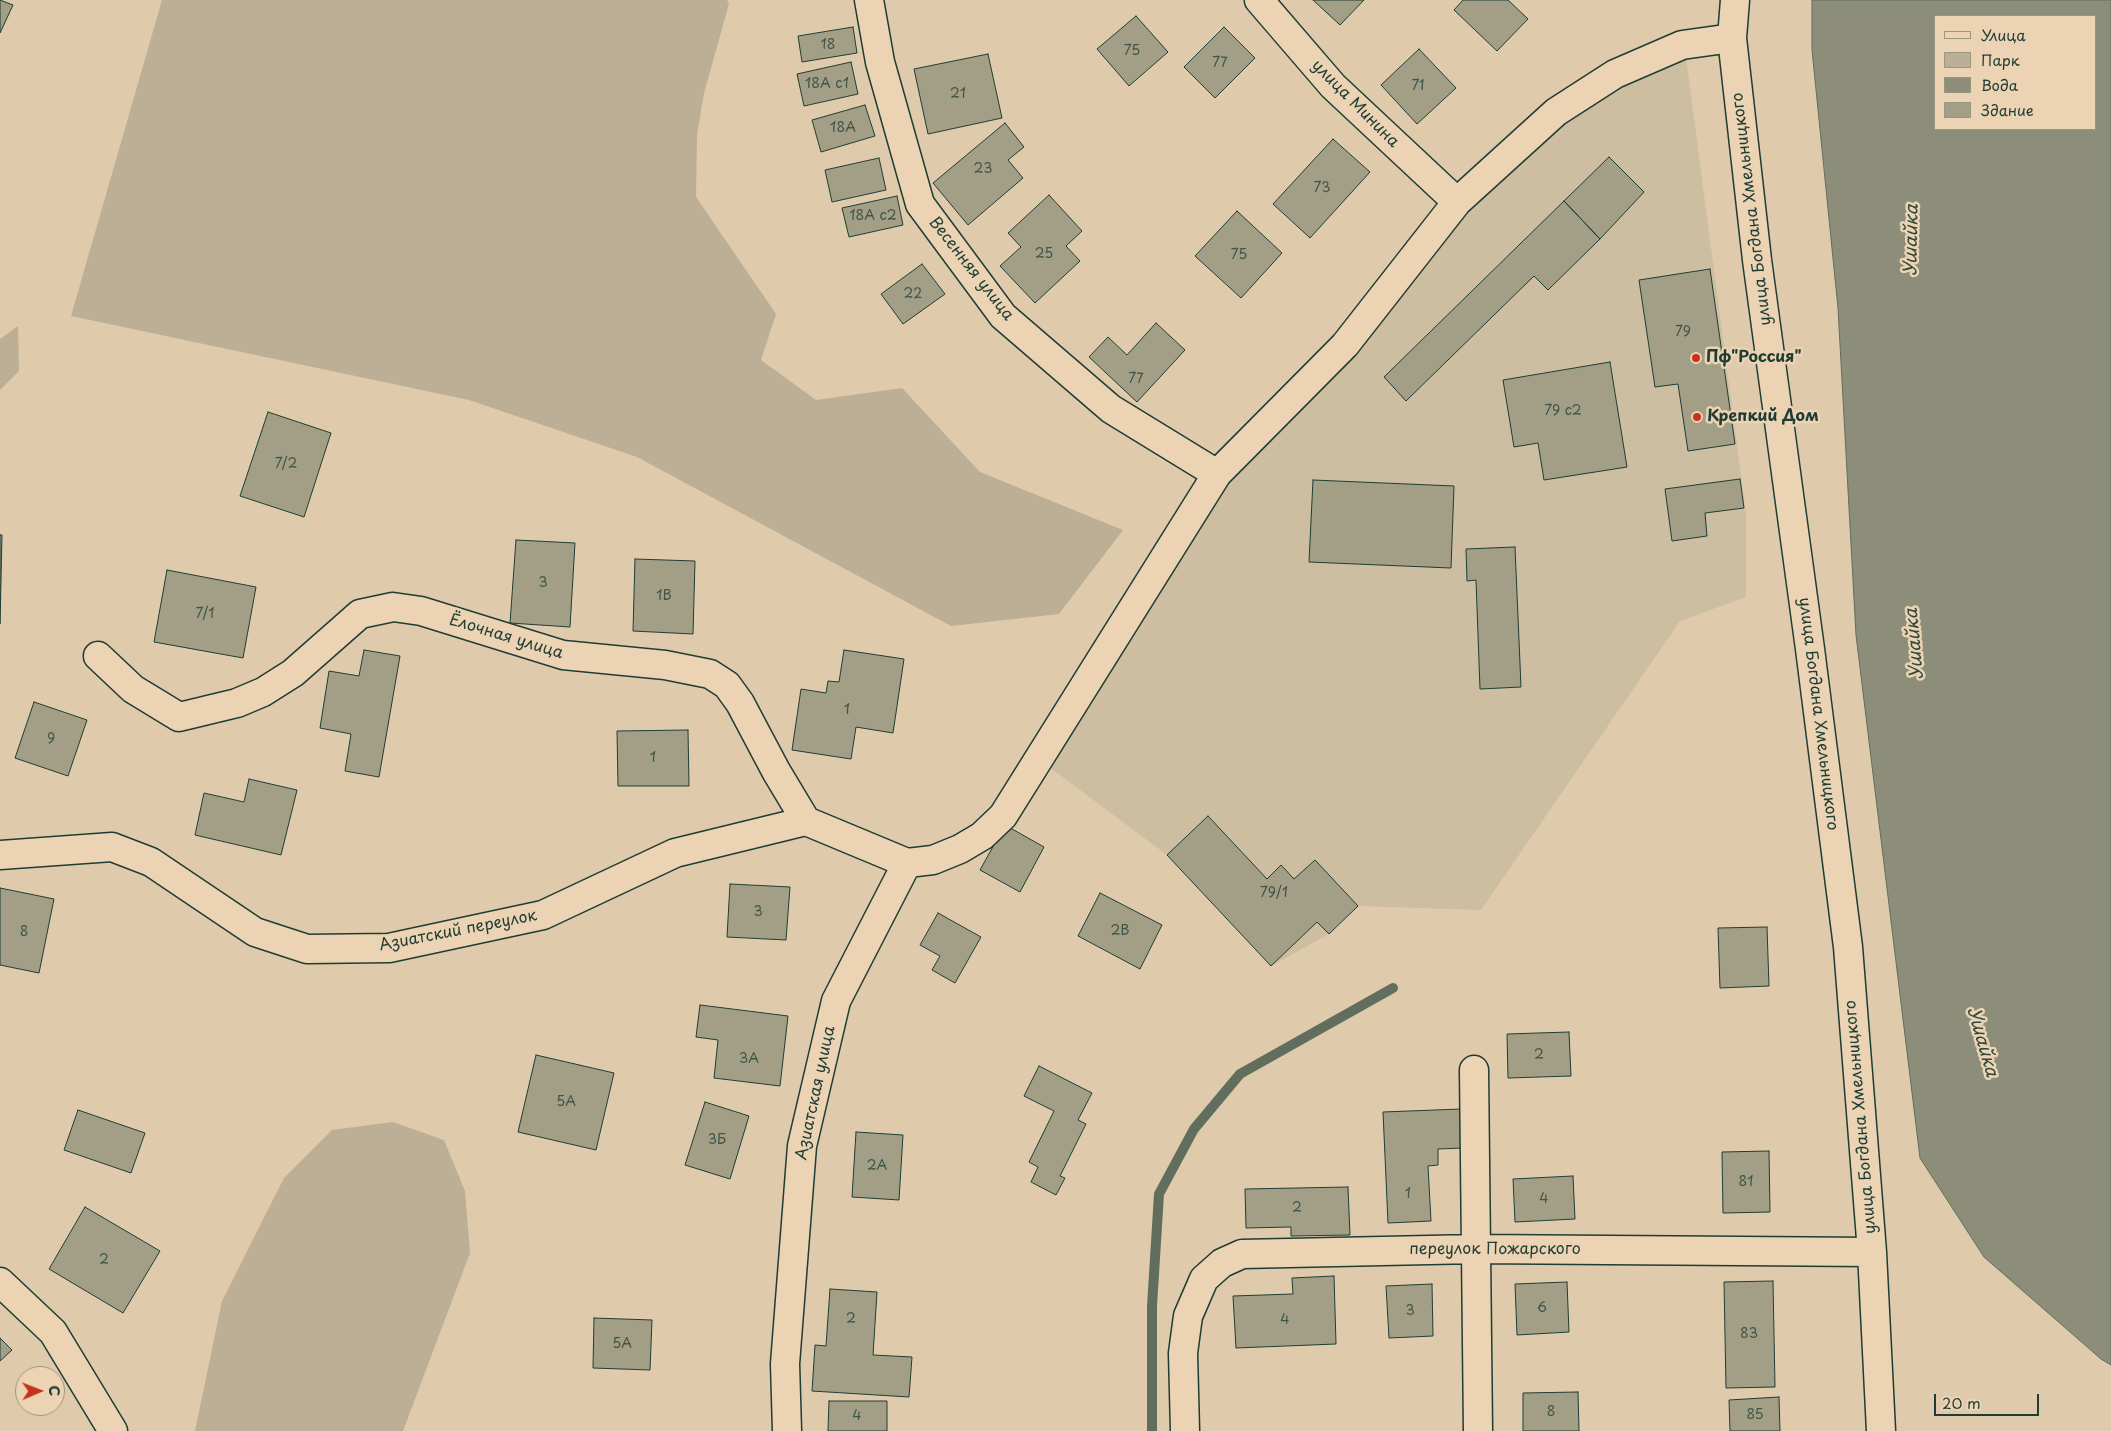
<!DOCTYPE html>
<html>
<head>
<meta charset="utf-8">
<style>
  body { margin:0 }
  #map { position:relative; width:2111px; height:1431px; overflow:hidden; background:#dfcaac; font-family:"Playpen Sans",sans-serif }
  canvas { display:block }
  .legend { position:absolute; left:1934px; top:15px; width:162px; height:115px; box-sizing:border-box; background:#ebd3b3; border:1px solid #999780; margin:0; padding:6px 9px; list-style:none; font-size:15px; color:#1f3d34 }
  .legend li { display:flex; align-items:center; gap:10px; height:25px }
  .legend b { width:25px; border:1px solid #999780 }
  .north { position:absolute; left:15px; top:1366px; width:50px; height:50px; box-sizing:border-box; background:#ebd3b3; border:1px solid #999780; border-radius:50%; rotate:89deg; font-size:14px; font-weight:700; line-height:20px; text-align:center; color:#1f3d34 }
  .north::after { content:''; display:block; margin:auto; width:18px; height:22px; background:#c8321e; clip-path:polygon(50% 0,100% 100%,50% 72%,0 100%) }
  .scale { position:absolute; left:1934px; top:1394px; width:105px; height:22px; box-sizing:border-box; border:2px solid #1f3d34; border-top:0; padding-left:6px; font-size:15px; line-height:18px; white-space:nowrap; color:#1f3d34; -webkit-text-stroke:4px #ebd3b3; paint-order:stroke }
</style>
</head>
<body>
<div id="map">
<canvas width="2111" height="1431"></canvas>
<ul class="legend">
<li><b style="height:6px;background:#ebd3b3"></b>Улица</li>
<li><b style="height:14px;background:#bcaf95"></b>Парк</li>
<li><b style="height:14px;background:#8d8e79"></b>Вода</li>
<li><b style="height:14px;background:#a39f87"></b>Здание</li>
</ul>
<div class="north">С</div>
<div class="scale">20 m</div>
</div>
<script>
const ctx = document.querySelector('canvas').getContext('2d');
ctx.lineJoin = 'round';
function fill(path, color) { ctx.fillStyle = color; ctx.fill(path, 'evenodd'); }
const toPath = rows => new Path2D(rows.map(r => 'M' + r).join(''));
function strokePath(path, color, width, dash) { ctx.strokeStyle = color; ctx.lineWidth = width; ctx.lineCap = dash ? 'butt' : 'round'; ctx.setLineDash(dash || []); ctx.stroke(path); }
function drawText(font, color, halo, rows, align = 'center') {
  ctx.font = font + ' "Playpen Sans",sans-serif'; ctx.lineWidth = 5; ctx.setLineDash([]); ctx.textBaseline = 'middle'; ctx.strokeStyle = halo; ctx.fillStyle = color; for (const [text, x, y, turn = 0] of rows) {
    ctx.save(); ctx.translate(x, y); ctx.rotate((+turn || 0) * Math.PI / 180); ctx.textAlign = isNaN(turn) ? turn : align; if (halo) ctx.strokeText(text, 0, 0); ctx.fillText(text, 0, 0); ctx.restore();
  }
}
fill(toPath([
  [1685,50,1746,514,1746,597,1680,621,1481,910,1358,906,1329,934,1271,966,1167,855,1048,766,1227,474,1353,354,1466,215,1564,112]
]), '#cdbda1');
fill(toPath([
  [162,0,727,0,729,4,704,93,697,135,696,197,776,314,761,360,816,400,902,388,980,472,1123,530,1059,614,951,626,637,457,469,400,71,316],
  [18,326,19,371,0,390,0,339],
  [393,1122,444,1140,465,1191,470,1253,403,1431,195,1431,222,1301,284,1178,332,1130]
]), '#bcaf95');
const water = toPath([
  [1812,0,2111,0,2111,1365,2101,1359,1984,1257,1920,1158,1856,635,1838,308,1812,50,1812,0],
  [1935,16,2095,16,2095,129,1935,129,1935,16]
]);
fill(water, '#8d8e79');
strokePath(water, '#616e5d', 1);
strokePath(toPath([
  [1152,1431,1152,1306,1159,1194,1194,1129,1240,1074,1393,988]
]), '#616e5d', 10);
const building = toPath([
  [0,0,13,5,0,33,0,0],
  [1313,0,1364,0,1340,25,1313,0],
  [1463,0,1508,0,1528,19,1497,51,1454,10,1463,0],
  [1136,16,1168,52,1129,86,1097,49,1136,16],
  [853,27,857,53,802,62,798,36,853,27],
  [1224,27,1255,58,1215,98,1184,67,1224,27],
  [1419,49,1456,88,1417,124,1381,85,1419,49],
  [988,54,1002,118,928,134,914,69,988,54],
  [851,62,858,94,804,106,797,74,851,62],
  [865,105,875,136,821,152,812,120,865,105],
  [1005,123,1024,147,1008,160,1023,178,968,225,933,183,1005,123],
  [1333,139,1370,172,1310,238,1273,204,1333,139],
  [1609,157,1644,192,1600,239,1564,201,1609,157],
  [879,158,886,190,832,202,825,170,879,158],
  [1049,195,1082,231,1066,246,1080,261,1035,303,1000,266,1021,247,1008,233,1049,195],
  [897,196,903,225,849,237,842,208,897,196],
  [1564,201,1600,239,1548,290,1534,276,1406,401,1384,377,1564,201],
  [1237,211,1282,253,1241,298,1195,256,1237,211],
  [922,264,945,294,903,324,881,294,922,264],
  [1710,269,1735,444,1688,451,1678,384,1655,387,1639,280,1710,269],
  [1156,323,1185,350,1137,402,1089,357,1108,337,1127,355,1156,323],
  [1610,362,1627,467,1544,480,1538,443,1514,447,1503,380,1610,362],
  [268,412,331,433,304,517,240,496,268,412],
  [1740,479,1744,508,1705,513,1707,536,1672,541,1665,489,1740,479],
  [1313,480,1454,486,1451,568,1309,562,1313,480],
  [0,535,2,535,0,624,0,535],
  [516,540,575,543,570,627,510,623,516,540],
  [1515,547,1521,687,1480,689,1476,580,1467,581,1466,549,1515,547],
  [635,559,695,561,693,634,633,631,635,559],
  [167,570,256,587,243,658,154,642,167,570],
  [364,650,400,656,379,777,345,771,351,734,320,728,329,671,359,676,364,650],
  [844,650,904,659,893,733,856,727,851,759,792,750,801,689,826,693,828,681,839,682,844,650],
  [34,702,87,720,68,776,15,758,34,702],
  [688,730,689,786,618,786,617,731,688,730],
  [249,779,297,790,281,855,195,835,204,793,244,802,249,779],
  [1208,816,1267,879,1281,865,1294,879,1315,860,1358,906,1329,934,1317,922,1271,966,1167,855,1208,816],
  [1005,825,1044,847,1020,892,980,870,1005,825],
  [730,884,790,887,786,940,727,937,730,884],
  [0,888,54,899,39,973,0,965,0,888],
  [1100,893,1162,925,1140,969,1078,936,1100,893],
  [938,913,981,937,955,983,932,970,940,956,920,945,938,913],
  [1767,927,1769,986,1720,988,1718,928,1767,927],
  [700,1005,788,1016,780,1086,714,1078,718,1040,696,1037,700,1005],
  [1569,1032,1571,1076,1508,1078,1507,1034,1569,1032],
  [536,1055,614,1073,596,1150,518,1132,536,1055],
  [1039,1066,1092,1093,1078,1120,1086,1124,1060,1176,1065,1178,1056,1195,1031,1182,1038,1167,1029,1162,1054,1111,1024,1096,1039,1066],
  [705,1102,749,1116,730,1179,685,1165,705,1102],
  [1461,1109,1463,1148,1438,1149,1438,1165,1428,1166,1431,1221,1388,1223,1383,1112,1461,1109],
  [78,1110,145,1133,131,1173,64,1150,78,1110],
  [856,1132,903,1135,899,1200,852,1197,856,1132],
  [1769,1151,1770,1212,1723,1213,1722,1152,1769,1151],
  [1573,1176,1575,1219,1515,1222,1513,1179,1573,1176],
  [1348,1187,1350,1235,1291,1236,1291,1227,1246,1228,1245,1189,1348,1187],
  [85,1207,160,1251,123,1313,49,1269,85,1207],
  [1334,1276,1336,1344,1236,1348,1233,1296,1293,1294,1292,1278,1334,1276],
  [1773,1281,1775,1387,1726,1388,1724,1282,1773,1281],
  [1567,1282,1569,1332,1517,1335,1515,1284,1567,1282],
  [1432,1284,1433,1336,1389,1338,1386,1286,1432,1284],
  [830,1289,877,1292,873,1355,912,1357,909,1397,812,1391,815,1345,826,1346,830,1289],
  [594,1318,652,1320,650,1370,593,1368,594,1318],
  [0,1338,12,1350,0,1361,0,1338],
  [1578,1392,1579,1431,1523,1431,1523,1393,1578,1392],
  [1779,1397,1780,1431,1730,1431,1729,1400,1779,1397],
  [829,1401,887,1401,887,1431,828,1431,829,1401]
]);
fill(building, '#a39f87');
strokePath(building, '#1f3d34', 1);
const minor = toPath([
  [869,0,880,62,920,204,1003,316,1111,409,1217,474],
  [1259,0,1333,86,1457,202],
  [1735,0,1732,38,1757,260,1810,649,1848,947,1872,1252,1881,1431],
  [98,656,133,689,179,717,237,703,263,692,293,673,360,614,393,607,421,611,563,655,665,665,710,674,727,685,740,703,776,771,806,821,907,863,933,860,960,849,982,836,1003,816,1217,474,1345,345,1457,202,1556,112,1615,74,1682,45,1732,38],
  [0,855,112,847,151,862,255,932,307,949,389,948,543,915,675,853,806,821],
  [1474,1070,1478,1431],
  [0,1282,53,1332,113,1431],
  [787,1431,785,1364,802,1146,836,1001,907,863],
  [1185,1431,1183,1353,1188,1316,1204,1279,1222,1263,1242,1254,1476,1249,1872,1252]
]);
strokePath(minor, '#1f3d34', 31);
strokePath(minor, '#ebd3b3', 28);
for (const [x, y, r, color] of [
  [1696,358,5,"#c8321e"],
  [1697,417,5,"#c8321e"]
]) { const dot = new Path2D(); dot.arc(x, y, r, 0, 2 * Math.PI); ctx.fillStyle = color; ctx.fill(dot); strokePath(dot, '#ebd3b3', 2); }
drawText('14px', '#405649', null, [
  ["18",828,45],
  ["75",1132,51],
  ["77",1220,63],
  ["18А с1",827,84],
  ["71",1418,86],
  ["21",958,94],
  ["18А",843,128],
  ["23",983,169],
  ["73",1322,188],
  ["18А с2",873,216],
  ["25",1044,254],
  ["75",1239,255],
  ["22",913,294],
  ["79",1683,332],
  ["77",1136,379],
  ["79 с2",1563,411],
  ["7/2",286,464],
  ["3",543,583],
  ["1В",664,596],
  ["7/1",205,614],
  ["1",847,710],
  ["9",51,739],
  ["1",653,758],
  ["79/1",1274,893],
  ["3",758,912],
  ["2В",1120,931],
  ["8",24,932],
  ["2",1539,1055],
  ["3А",749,1059],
  ["5А",566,1102],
  ["3Б",717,1140],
  ["2А",877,1166],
  ["81",1746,1182],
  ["1",1408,1194],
  ["4",1544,1199],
  ["2",1297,1208],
  ["2",104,1260],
  ["6",1542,1308],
  ["3",1410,1311],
  ["2",851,1319],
  ["4",1285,1320],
  ["83",1749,1334],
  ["5А",622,1344],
  ["8",1551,1412],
  ["85",1755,1415],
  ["4",857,1416]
]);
drawText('16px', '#1f3d34', '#ebd3b3', [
  ["улица Минина",1355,104,45],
  ["улица Богдана Хмельницкого",1752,209,-97],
  ["Весенняя улица",971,269,52],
  ["Ёлочная улица",506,637,17],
  ["улица Богдана Хмельницкого",1818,714,83],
  ["Азиатский переулок",458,931,-11],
  ["Азиатская улица",816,1093,-78],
  ["улица Богдана Хмельницкого",1861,1117,-95],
  ["переулок Пожарского",1495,1250]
]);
drawText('bold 16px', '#1f3d34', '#ebd3b3', [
  ["Пф\"Россия\"",1706,358],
  ["Крепкий Дом",1707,417]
], 'left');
drawText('italic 18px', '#30493e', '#ebd3b3', [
  ["Ушайка",1912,240,-89],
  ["Ушайка",1915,644,-95],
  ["Ушайка",1982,1042,74]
]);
</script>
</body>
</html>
